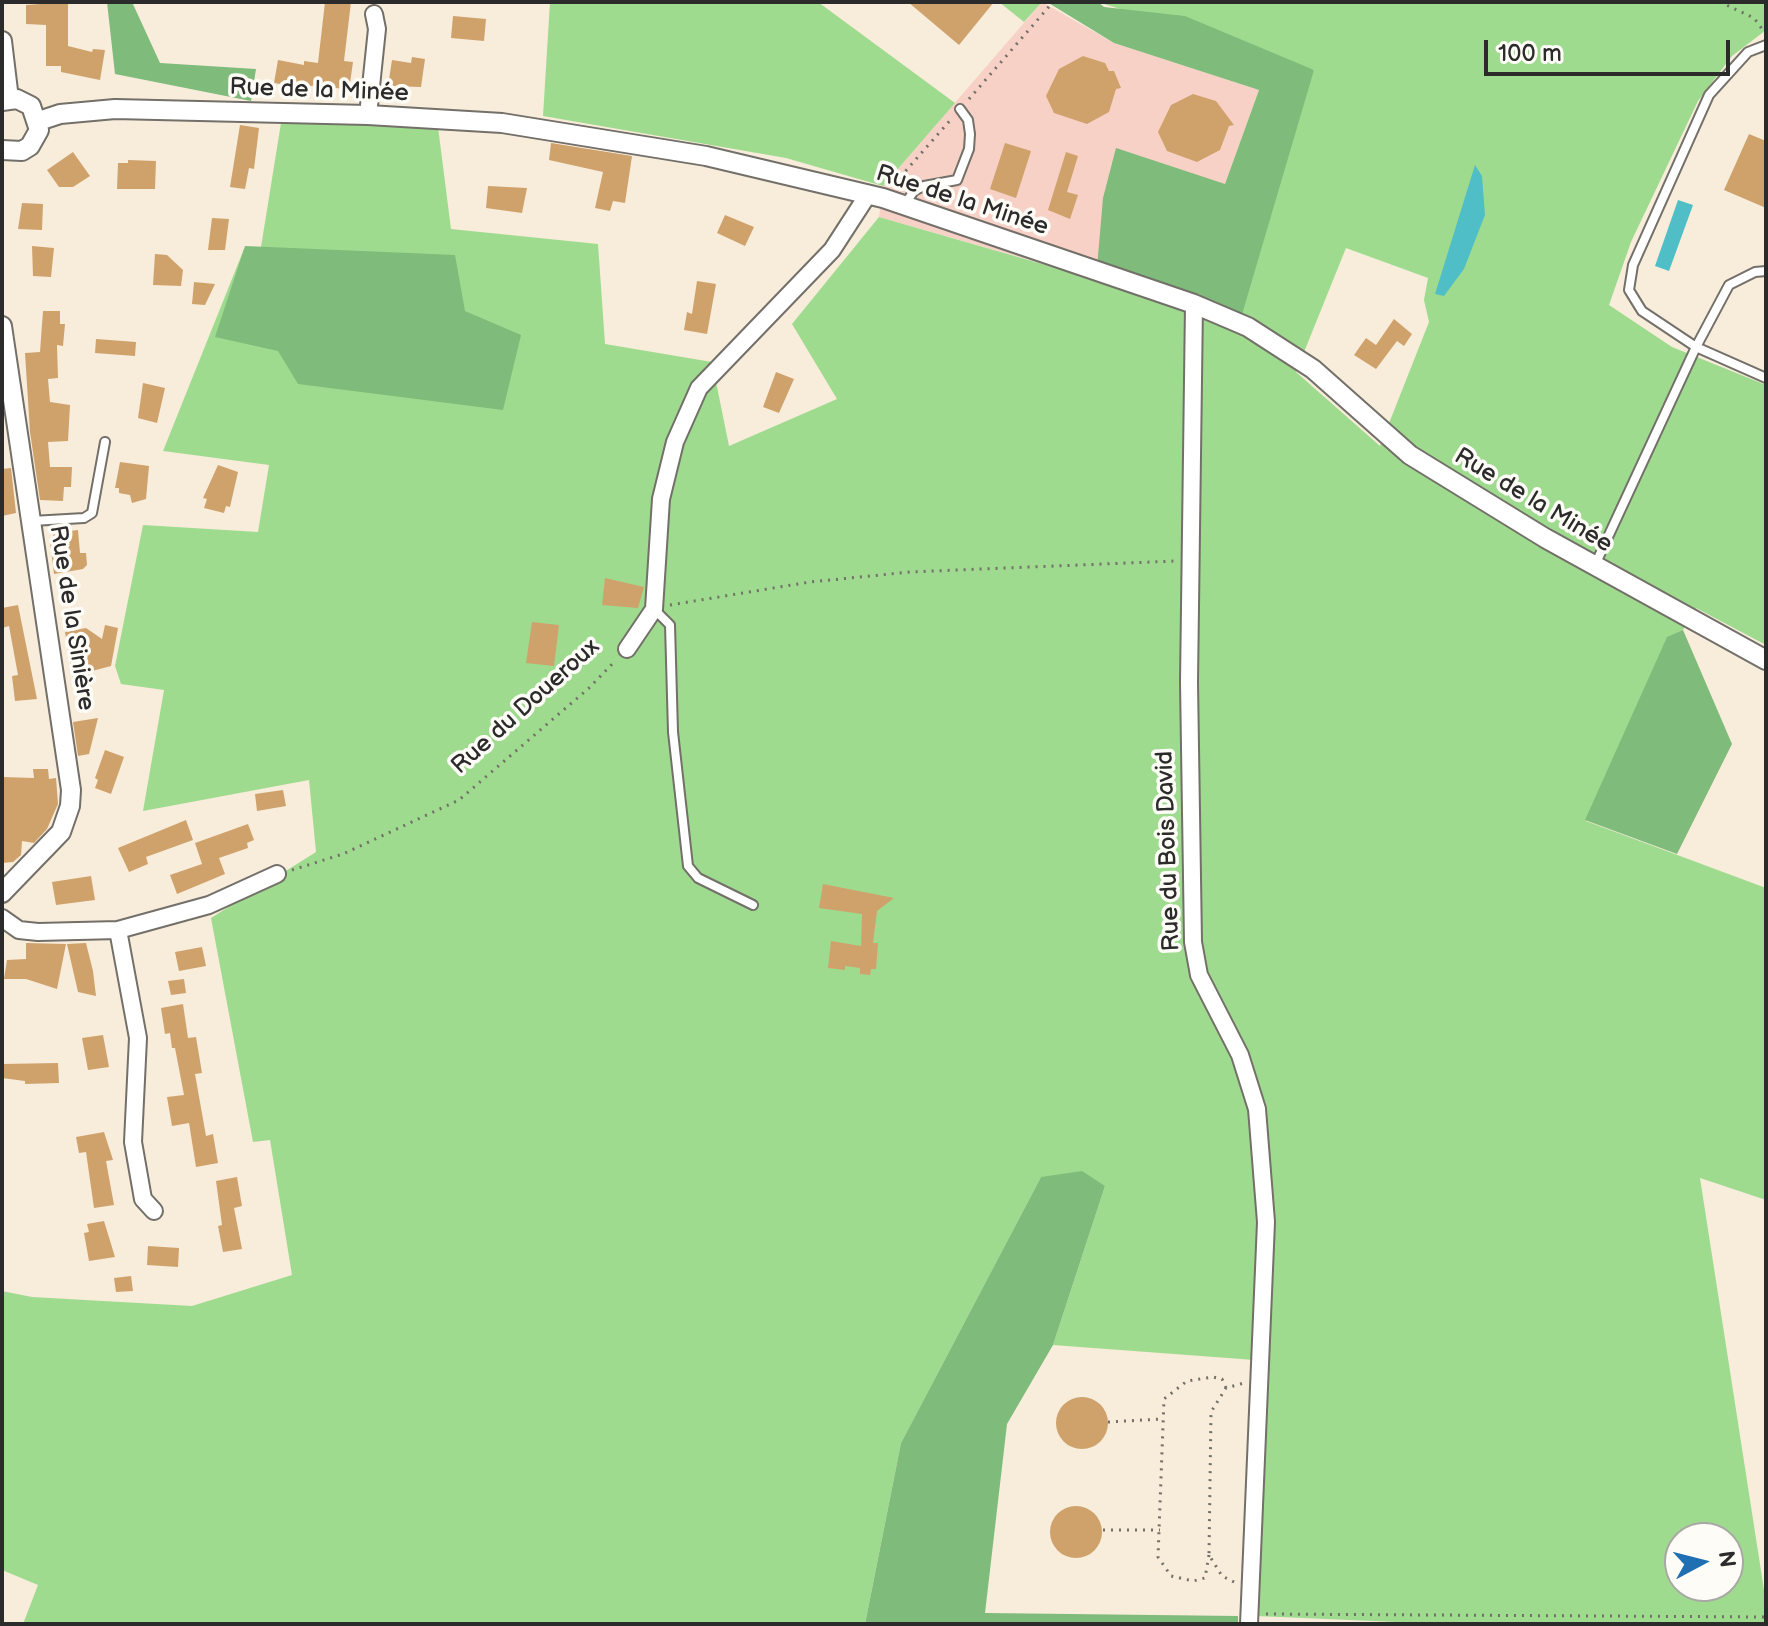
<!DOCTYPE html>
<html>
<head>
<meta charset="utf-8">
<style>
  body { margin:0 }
  #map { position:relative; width:1768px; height:1626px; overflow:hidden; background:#f8ecdb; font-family:"Balsamiq Sans",sans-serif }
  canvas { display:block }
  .frame { position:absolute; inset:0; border:4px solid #2b2b2b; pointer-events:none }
  .north { position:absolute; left:1664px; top:1522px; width:80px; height:80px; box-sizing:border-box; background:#fdfcf7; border:2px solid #a9a8a5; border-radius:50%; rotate:83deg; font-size:22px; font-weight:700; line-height:32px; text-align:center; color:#2b2b2b }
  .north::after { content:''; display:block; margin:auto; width:28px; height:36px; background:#1f6fb2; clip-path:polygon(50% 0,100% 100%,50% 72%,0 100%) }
  .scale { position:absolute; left:1484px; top:40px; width:246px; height:36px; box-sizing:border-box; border:4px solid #2b2b2b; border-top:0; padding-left:10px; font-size:24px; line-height:28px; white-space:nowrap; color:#2b2b2b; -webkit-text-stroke:6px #fdfcf7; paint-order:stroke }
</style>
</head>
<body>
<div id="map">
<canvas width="1768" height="1626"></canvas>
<div class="frame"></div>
<div class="north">N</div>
<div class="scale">100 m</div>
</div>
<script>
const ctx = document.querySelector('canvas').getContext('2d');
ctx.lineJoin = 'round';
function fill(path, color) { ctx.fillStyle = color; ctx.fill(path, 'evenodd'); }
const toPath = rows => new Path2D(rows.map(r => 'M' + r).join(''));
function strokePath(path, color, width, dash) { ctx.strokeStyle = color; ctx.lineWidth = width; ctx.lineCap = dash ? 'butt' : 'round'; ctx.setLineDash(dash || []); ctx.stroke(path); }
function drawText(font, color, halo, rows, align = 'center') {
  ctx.font = font + ' "Balsamiq Sans",sans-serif'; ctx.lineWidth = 7; ctx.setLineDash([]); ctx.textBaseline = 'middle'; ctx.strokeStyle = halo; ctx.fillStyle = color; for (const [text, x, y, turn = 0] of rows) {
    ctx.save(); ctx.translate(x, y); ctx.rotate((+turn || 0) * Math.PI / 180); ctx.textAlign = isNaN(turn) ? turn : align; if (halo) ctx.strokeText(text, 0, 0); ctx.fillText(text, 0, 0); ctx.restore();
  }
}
fill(toPath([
  [1042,2,1114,43,1259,90,1225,184,1100,253,1096,279,879,217,883,186]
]), '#f7d1c6');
fill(toPath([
  [550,2,818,2,955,103,883,186,786,158,543,116],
  [999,2,1042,2,1024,22],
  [1098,2,1766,2,1766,30,1732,56,1698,101,1631,242,1609,305,1672,347,1766,385,1766,645,1696,608,1683,630,1667,638,1586,821,1766,888,1766,1200,1700,1178,1766,1603,1766,1624,1442,1624,1256,1616,1268,1361,1053,1345,1105,1186,1041,1177,901,1443,865,1624,23,1624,38,1585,2,1570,2,1291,32,1297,192,1306,292,1275,270,1140,253,1142,211,918,316,852,309,780,143,811,164,690,121,684,115,666,143,525,258,532,269,465,163,451,244,249,261,247,281,123,438,127,451,229,598,244,605,344,712,362,729,446,837,399,792,324,879,217,1195,308,1314,70],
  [1346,248,1428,278,1424,300,1429,322,1380,446,1296,372],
  [1680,1538,1728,1538,1728,1586,1680,1586]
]), '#9fdb8f');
fill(toPath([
  [107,2,132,2,160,63,256,69,251,101,115,74],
  [1047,2,1098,2,1104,7,1185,16,1314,70,1238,328,1096,279,1103,198,1116,148,1225,184,1259,90,1114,43],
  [245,246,455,255,465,311,521,335,503,410,298,384,278,351,215,337],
  [1683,630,1732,744,1677,854,1585,820,1667,637],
  [1082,1171,1105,1186,1053,1345,1007,1424,985,1613,1238,1616,1238,1624,865,1624,901,1443,1041,1177]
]), '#7fbb7a');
fill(toPath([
  [1475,165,1482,176,1485,215,1464,269,1444,296,1435,294],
  [1678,200,1693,205,1669,271,1655,266]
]), '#50bec7');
fill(toPath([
  [68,2,68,46,92,52,93,49,105,50,100,80,61,72,61,66,46,66,46,25,26,24,26,5],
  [325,2,351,2,344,61,353,62,349,90,330,87,330,84,300,87,274,83,278,60,304,65,304,61,318,63],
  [908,2,994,2,959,45],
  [453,16,486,19,484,41,451,38],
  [1083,56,1105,63,1109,71,1114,71,1121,88,1116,89,1109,112,1087,124,1054,113,1046,96,1059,69],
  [412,57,425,59,421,87,388,86,392,60,411,63],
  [1193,94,1216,101,1234,125,1229,126,1220,150,1197,162,1167,151,1158,132,1171,105],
  [240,125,259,128,254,169,249,168,245,189,230,187],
  [1749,134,1766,141,1766,208,1724,190],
  [551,143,632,156,625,203,613,201,610,211,595,208,603,172,549,160],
  [1005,143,1031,151,1016,198,990,189],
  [73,152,90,176,73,187,59,187,47,170],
  [1066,152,1078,156,1067,192,1078,195,1070,219,1048,210],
  [128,160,156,161,155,189,117,189,118,163,128,163],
  [488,186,527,188,522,213,486,208],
  [22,203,43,204,42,230,18,229],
  [725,215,754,227,745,246,717,233],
  [212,218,229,219,225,250,208,250],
  [32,246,54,248,51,277,33,276],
  [155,254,167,255,183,270,181,286,153,285],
  [697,281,716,284,707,334,684,330,687,312,692,314],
  [194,282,215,284,205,305,192,304],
  [43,311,60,311,60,324,65,324,63,346,57,345,58,378,48,379,50,402,70,405,68,441,48,442,50,467,72,467,71,487,64,487,63,501,40,500,30,432,25,353,40,352],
  [1394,319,1412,334,1404,346,1397,341,1376,369,1354,355,1366,338,1376,345],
  [96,339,136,342,135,356,95,353],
  [776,372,794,379,779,413,763,407],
  [143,383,165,388,157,423,138,418],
  [120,462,149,466,146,499,132,503,130,495,119,493,119,488,115,488],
  [218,465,238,472,230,507,226,506,224,513,204,508,207,499,203,498],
  [11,468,16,513,2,516,2,469],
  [78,530,80,553,86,553,87,565,83,569,54,574,50,542,54,542,53,533],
  [605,578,644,587,638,608,602,605],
  [18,605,37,699,15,701,12,676,18,675,9,626,2,628,2,608],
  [532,622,559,625,554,666,526,663],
  [105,625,118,628,111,666,92,671,90,689,75,692,65,632,86,628,102,639],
  [98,718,89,754,78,756,73,722],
  [105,750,124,757,111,794,95,788,98,780,95,778],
  [33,769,48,769,49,779,56,778,58,804,47,829,34,843,22,841,21,855,13,862,2,863,2,777,34,778],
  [283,790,286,806,257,811,255,794],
  [186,820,193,840,146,857,148,864,129,872,118,848],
  [248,824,254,840,247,843,248,848,219,858,225,874,177,894,170,875,202,864,195,843],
  [91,876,95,900,56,905,52,882],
  [823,884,894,898,877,911,873,943,878,943,876,969,871,969,870,975,860,974,860,968,845,966,845,970,828,968,831,941,861,946,862,914,819,908],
  [26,943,66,944,57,989,26,979,4,979,7,960,26,959],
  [86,943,93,971,96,996,78,992,67,944],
  [202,947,206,966,179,971,175,952],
  [184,979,186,993,171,995,168,981],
  [183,1004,188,1038,196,1037,202,1073,195,1074,206,1136,213,1134,218,1163,196,1167,189,1123,172,1126,167,1097,184,1095,175,1048,172,1048,170,1033,165,1034,161,1008],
  [103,1035,109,1067,88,1070,82,1038],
  [58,1063,59,1083,25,1084,25,1081,2,1078,2,1064],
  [104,1132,113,1160,106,1161,114,1205,94,1208,86,1152,79,1153,76,1137],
  [237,1177,242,1206,234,1208,242,1249,223,1252,218,1226,222,1225,216,1181],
  [104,1221,115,1257,89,1261,84,1233,89,1232,87,1224],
  [148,1246,179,1248,178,1267,147,1265],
  [131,1276,133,1291,116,1292,114,1278],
  '1056 1423a26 26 0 1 1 52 0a26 26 0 1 1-52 0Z',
  '1050 1532a26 26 0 1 1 52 0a26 26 0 1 1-52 0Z'
]), '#cfa26c');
const service = toPath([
  [1766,45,1748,52,1709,95,1633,265,1629,290,1642,311,1696,347,1766,378],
  [904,205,914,191,924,186,957,180,969,149,970,134,968,120,960,109],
  [32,521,84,518,92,513,105,442],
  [1595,565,1696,347,1729,285,1755,272,1766,271],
  [654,609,670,625,673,732,688,866,698,878,753,905]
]);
const minor = toPath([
  [368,115,377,29,374,14],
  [1194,304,1189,682,1193,942,1199,975,1240,1055,1257,1109,1266,1222,1249,1624],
  [627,649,654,609,661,499,675,442,699,388,832,250,867,196],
  [2,918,19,930,38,932,118,930,209,905,277,874],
  [118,930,138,1038,133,1142,143,1199,154,1211]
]);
const tertiary = toPath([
  [2,41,9,99],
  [2,101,17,99,31,106,39,130,30,146,22,151,2,150],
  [39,121,60,114,115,109,368,115,502,123,706,156,883,198,1194,304,1248,327,1313,369,1410,455,1545,538,1766,660],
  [2,326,71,790,70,806,61,832,2,893]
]);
strokePath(service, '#736f69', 12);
strokePath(minor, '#736f69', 20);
strokePath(tertiary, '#736f69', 22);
strokePath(toPath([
  [1720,2,1754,18,1765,33],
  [969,99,1053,2],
  [895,183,953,117],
  [670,605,810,582,910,572,1175,561],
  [292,870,343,854,459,800,589,688,616,660],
  [1108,1422,1162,1419],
  [1103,1530,1160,1530],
  [1209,1555,1205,1578,1193,1581,1171,1576,1158,1557,1164,1399,1187,1381,1213,1377,1222,1379,1226,1388],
  [1234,1582,1222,1576,1209,1555,1211,1412,1226,1388,1244,1383],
  [1266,1614,1766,1617]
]), '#736f69', 3, [2, 6]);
strokePath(service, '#fff', 8);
strokePath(minor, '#fff', 16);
strokePath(tertiary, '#fff', 18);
drawText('24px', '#2b2b2b', '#fdfcf7', [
  ["Rue de la Minée",319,91,2],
  ["Rue de la Minée",962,201,18],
  ["Rue de la Minée",1533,501,31],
  ["Rue de la Sinière",71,618,81],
  ["Rue du Doueroux",526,707,-42],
  ["Rue du Bois David",1169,851,-92]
]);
</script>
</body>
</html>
